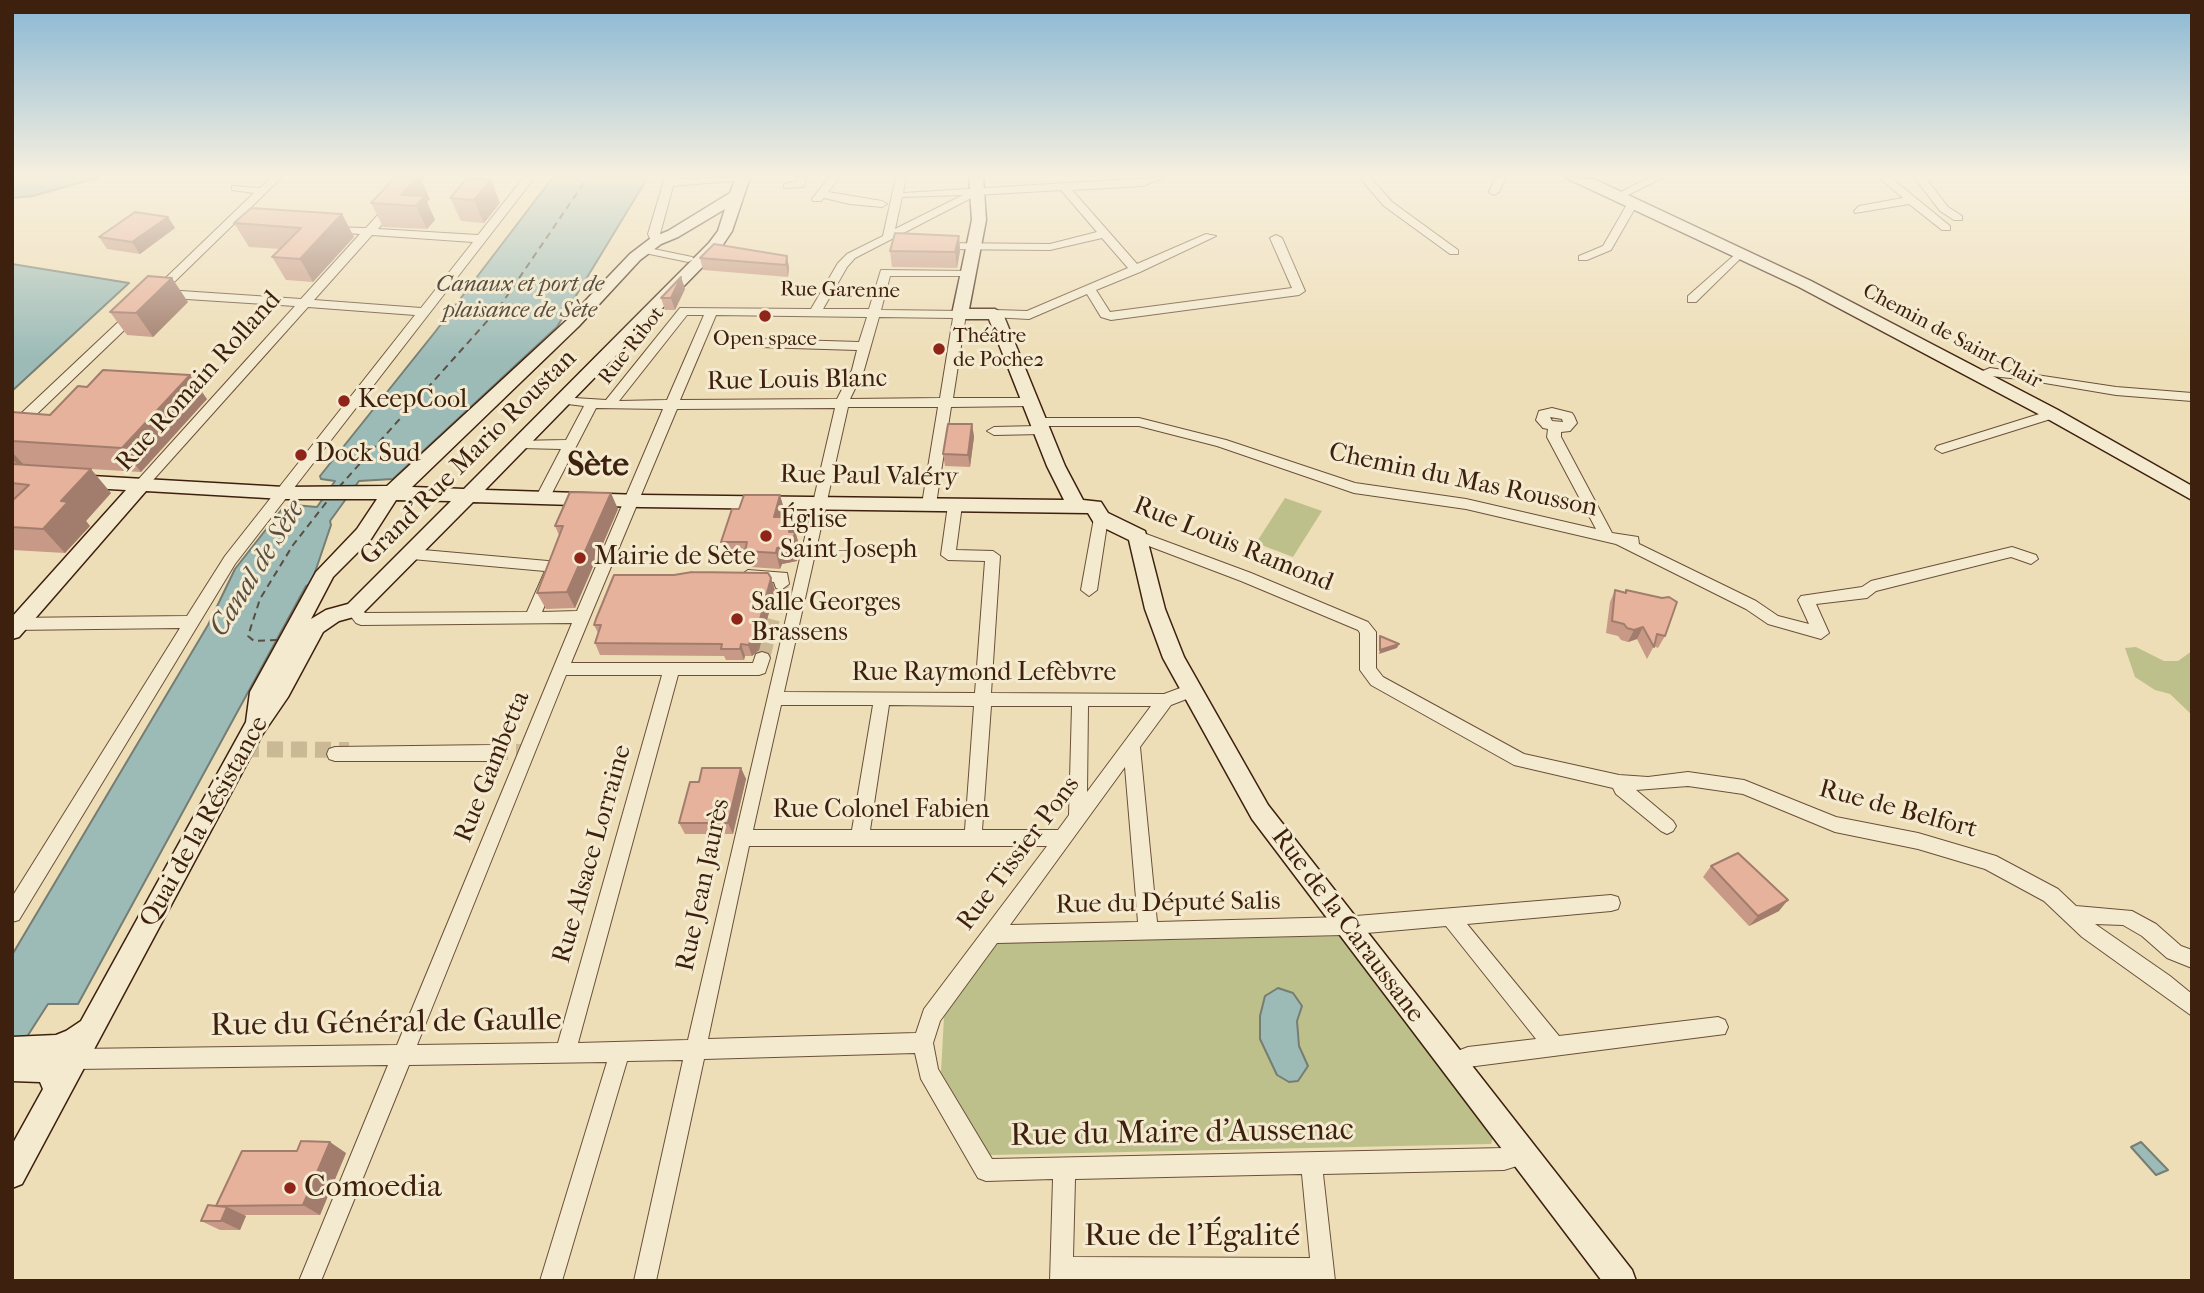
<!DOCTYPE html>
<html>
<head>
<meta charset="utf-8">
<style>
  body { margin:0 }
  #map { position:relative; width:2204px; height:1293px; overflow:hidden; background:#eedeb7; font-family:"IM FELL French Canon",serif }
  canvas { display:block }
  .frame { position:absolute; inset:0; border:14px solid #3e200e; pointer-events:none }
</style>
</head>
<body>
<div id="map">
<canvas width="2204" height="1293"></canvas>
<div class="frame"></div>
</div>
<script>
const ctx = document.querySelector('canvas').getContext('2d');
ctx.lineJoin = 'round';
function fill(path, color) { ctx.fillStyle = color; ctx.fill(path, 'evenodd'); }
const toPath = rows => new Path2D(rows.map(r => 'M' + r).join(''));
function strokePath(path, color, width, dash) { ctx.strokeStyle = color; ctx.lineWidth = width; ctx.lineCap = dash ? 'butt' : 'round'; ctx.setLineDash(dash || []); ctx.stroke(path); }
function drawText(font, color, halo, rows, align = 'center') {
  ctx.font = font + ' "IM FELL French Canon",serif'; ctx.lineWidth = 6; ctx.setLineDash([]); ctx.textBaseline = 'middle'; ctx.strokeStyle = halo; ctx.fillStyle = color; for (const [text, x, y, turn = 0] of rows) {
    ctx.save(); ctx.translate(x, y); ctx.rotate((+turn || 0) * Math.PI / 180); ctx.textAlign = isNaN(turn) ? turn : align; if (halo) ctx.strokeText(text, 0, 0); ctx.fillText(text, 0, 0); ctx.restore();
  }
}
fill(toPath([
  [1285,498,1322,511,1293,557,1256,543],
  [2136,647,2164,661,2178,661,2192,651,2192,715,2170,694,2155,690,2135,677,2125,648],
  [1340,936,1494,1135,1491,1144,990,1155,941,1072,944,1017,997,943]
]), '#bdc08b');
const water = toPath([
  [12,177,100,177,33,196,12,198,12,177],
  [553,177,648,177,557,327,393,479,359,481,330,521,331,525,311,584,306,586,78,1004,48,1004,12,1060,12,955,208,625,235,569,282,509,294,505,317,507,335,481,321,479,320,476,435,332,553,177],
  [12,264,129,283,12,391,12,264],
  [1278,988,1293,993,1302,1006,1297,1021,1299,1046,1308,1066,1298,1081,1289,1082,1277,1075,1260,1039,1260,1016,1265,996,1278,988],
  [2141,1142,2168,1170,2156,1175,2131,1147,2141,1142]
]);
fill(water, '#9cbbb7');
strokePath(water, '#767d73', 2);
strokePath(toPath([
  [339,487,498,309,588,177],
  [277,640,254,641,248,636,260,599,293,545,329,499]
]), '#5a4e41', 2, [7, 5]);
strokePath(toPath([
  [762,658,781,584],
  [243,749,349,750],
  [492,752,527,752]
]), '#cbb895', 16, [16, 8]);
const street = toPath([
  [271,177,282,177,166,290,301,299,360,234,331,232,325,229,327,227,366,228,412,177,423,177,378,229,478,235,524,177,535,177,235,564,19,920,12,922,12,897,180,628,12,630,12,618,187,616,225,556,415,315,308,307,146,488,136,488,134,485,136,482,295,306,156,297,150,293,254,193,232,190,232,186,260,188,271,177],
  [372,235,473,242,421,308,314,300,372,235],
  [665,177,675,177,675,179,748,177,743,180,673,186,660,234,662,241,656,244,652,243,648,234,665,177],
  [797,177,807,177,803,187,784,188,784,184,795,182,797,177],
  [829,177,840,177,828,192,882,201,887,204,882,207,850,204,824,198,821,201,813,201,812,199,829,177],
  [896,177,906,177,903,193,1166,177,1143,186,1072,190,1137,264,1206,234,1216,236,1140,272,1096,290,1110,312,1292,288,1270,238,1276,235,1282,238,1305,291,1299,295,1111,320,1101,317,1087,294,1029,319,991,317,989,314,995,310,1027,311,1128,268,1102,238,1050,250,938,249,932,246,938,243,1050,244,1097,232,1061,190,977,195,855,258,847,267,823,309,869,309,881,270,971,271,973,273,967,276,890,276,881,310,964,311,966,314,953,398,1030,398,1037,402,1030,406,951,407,936,504,929,509,922,504,938,407,848,407,784,692,975,693,985,561,948,560,941,555,948,505,955,500,960,502,962,505,956,550,993,551,1000,556,991,693,1164,694,1191,684,1197,685,1199,690,1197,695,1171,705,1140,747,1157,922,1344,917,1611,895,1618,897,1620,903,1618,909,1611,911,1467,924,1559,1036,1718,1017,1725,1020,1728,1027,1725,1034,1468,1067,1452,1073,1445,1070,1442,1063,1445,1056,1452,1053,1468,1047,1536,1039,1446,926,1344,935,997,943,940,1021,933,1043,938,1069,992,1159,1504,1148,1522,1143,1530,1146,1533,1154,1530,1162,1504,1170,1323,1174,1335,1281,1050,1281,1053,1179,986,1181,978,1178,921,1079,915,1053,704,1059,656,1281,634,1281,683,1060,627,1061,562,1281,540,1281,607,1062,409,1065,321,1281,299,1281,388,1065,75,1069,68,1066,65,1059,68,1052,75,1049,397,1045,572,623,361,625,356,623,349,614,346,610,349,606,359,606,365,613,527,612,545,571,412,559,405,554,412,549,559,562,561,566,542,612,577,611,663,409,596,408,550,497,543,502,536,497,561,449,520,448,515,447,513,444,515,441,566,440,584,406,559,403,559,397,606,400,680,308,811,309,838,263,847,254,883,236,896,177],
  [963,195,895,229,902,197,963,195],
  [687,315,704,315,667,400,619,401,687,315],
  [716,315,867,317,859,342,760,339,754,343,760,347,857,350,852,370,837,399,680,400,716,315],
  [879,317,953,318,940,398,850,399,864,370,879,317],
  [835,408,688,1040,578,1043,678,675,759,675,765,673,770,658,768,654,762,652,756,654,753,663,571,663,590,617,677,409,835,408],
  [566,675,662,675,558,1043,417,1045,566,675],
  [781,705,873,705,852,830,753,830,781,705],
  [889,705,974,706,965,830,870,830,889,705],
  [991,706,1072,706,1069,815,1058,830,982,830,991,706],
  [1088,706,1151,706,1087,792,1088,706],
  [1125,767,1138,922,1010,925,1125,767],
  [749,846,1047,846,924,1009,916,1033,708,1039,749,846],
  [1302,1174,1310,1258,1073,1257,1075,1179,1302,1174],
  [1359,177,1370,177,1392,202,1458,250,1458,254,1450,254,1384,206,1359,177],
  [1496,177,1506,177,1499,192,1494,195,1489,192,1496,177],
  [1650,177,1664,177,1622,198,1613,196,1650,177],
  [1878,177,1890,177,1950,226,1950,230,1942,230,1909,204,1855,213,1854,211,1859,206,1903,198,1878,177],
  [1914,177,1925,177,1948,207,1962,216,1962,220,1954,220,1940,211,1914,177],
  [1629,201,1638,203,1611,250,1587,260,1579,260,1579,256,1603,246,1629,201],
  [644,247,692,257,694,259,688,262,640,252,638,250,644,247],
  [1739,251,1743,252,1743,256,1696,302,1688,302,1688,296,1739,251],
  [135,309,139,310,139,316,17,433,12,434,12,422,131,310,135,309],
  [1990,368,2116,387,2192,393,2192,401,2116,395,2021,379,1990,376,1979,379,1973,375,1990,368],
  [1552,408,1572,413,1574,416,1577,423,1570,431,1561,432,1561,437,1612,533,1638,537,1639,544,1756,601,1778,616,1809,624,1798,600,1801,596,1862,587,1871,581,2012,547,2036,555,2038,559,2031,564,2011,557,1876,591,1867,598,1816,604,1829,633,1821,639,1768,624,1746,609,1616,544,1466,509,1354,493,1217,446,1139,426,1044,426,1049,430,1042,434,994,435,987,431,994,427,1037,426,1032,422,1039,418,1139,418,1226,440,1355,483,1466,499,1596,529,1547,437,1548,429,1543,428,1536,420,1539,411,1552,408],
  [1550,417,1562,419,1563,422,1552,421,1550,417],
  [2052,410,2059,414,2057,417,1942,453,1935,449,1937,446,2052,410],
  [1101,513,1108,518,1097,590,1089,596,1081,590,1094,518,1101,513],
  [1138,531,1251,573,1368,622,1376,632,1376,668,1383,677,1524,754,1619,775,1648,777,1688,772,1744,780,1836,817,1918,833,1996,856,2058,889,2076,906,2132,911,2156,924,2181,946,2192,950,2192,968,2167,958,2142,936,2123,925,2095,924,2170,976,2192,994,2192,1016,2082,937,2044,901,1985,869,1918,849,1835,832,1743,794,1688,786,1636,790,1673,821,1676,826,1673,831,1667,834,1661,831,1616,794,1613,788,1514,765,1371,685,1360,670,1360,633,1358,630,1241,581,1133,540,1131,536,1138,531],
  [748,570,787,573,789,584,781,590,776,588,774,582,743,579,741,575,748,570],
  [492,745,498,747,500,752,497,759,491,761,335,761,329,759,327,754,329,749,335,747,492,745]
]);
const secondary = toPath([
  [736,177,750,177,732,231,720,249,485,490,641,495,1064,500,1047,466,989,319,960,319,952,314,972,220,969,177,983,177,986,220,969,309,995,309,1003,314,1065,466,1083,500,1101,502,1108,513,1145,531,1165,609,1184,657,1268,805,1632,1270,1636,1281,1602,1281,1252,819,1163,658,1145,609,1129,540,1094,523,1088,513,641,507,473,502,361,615,339,621,323,632,288,697,262,735,22,1184,12,1188,12,1145,43,1089,40,1082,12,1081,12,1037,56,1035,66,1031,81,1021,246,722,250,692,316,572,357,529,377,499,284,499,146,491,19,637,12,639,12,617,126,490,74,487,67,485,65,481,67,477,74,475,284,487,387,486,567,320,630,254,651,238,668,231,730,193,736,177],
  [725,209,718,231,709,243,464,489,412,487,579,326,640,260,661,244,678,237,725,209],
  [396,500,451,501,348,604,326,610,311,619,333,577,371,539,396,500],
  [1564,177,1594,179,1811,281,2058,410,2192,486,2192,500,2046,418,1799,287,1564,177]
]);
strokePath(street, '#6a5038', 2);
strokePath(secondary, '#3e200e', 3);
fill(street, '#f4ead0');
fill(secondary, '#f4ead0');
fill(toPath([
  [491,180,500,203,484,223,461,221,450,198],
  [430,199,427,202,435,220,427,229,383,227,371,203],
  [342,214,354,237,313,282,286,280,272,257,280,249,249,247,234,223],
  [168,217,175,228,140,254,107,249,99,237],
  [959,236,960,251,957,268,892,267,890,251],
  [787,256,789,268,788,277,703,270,700,258],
  [681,277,685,289,675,310,665,310,661,298],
  [188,302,153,337,127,335,110,312],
  [207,399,141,472,24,465,111,493,86,521,90,526,65,553,12,550,12,412,50,415],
  [972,424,974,437,970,467,945,466,943,454],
  [618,509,575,608,546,609,537,593,559,535,555,526],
  [785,512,783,517,791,517,800,548,797,561,782,564,780,569,750,567,747,558,726,558,721,542],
  [775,590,759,650,752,656,745,656,744,660,726,660,724,656,600,655,595,643,598,633,594,625],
  [1615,590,1625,593,1626,590,1665,636,1658,648,1654,646,1647,659,1637,639,1628,642,1621,640,1618,636,1606,633,1610,602],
  [741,768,746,779,733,834,685,834,679,823],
  [1711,866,1779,911,1749,926,1703,877],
  [346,1153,320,1215,244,1215,246,1216,240,1230,220,1230,201,1221,216,1206]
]), '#c79986');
fill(toPath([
  [418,177,420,177,430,199,427,202,435,220,427,229,416,206,401,195],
  [491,180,500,203,484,223,474,200],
  [342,214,354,237,313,282,300,259],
  [168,217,175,228,140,254,132,242],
  [959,236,960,251,957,268,955,252],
  [787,256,789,268,788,277,786,265],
  [681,277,685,289,675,310,671,298],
  [172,278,188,302,153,337,136,313],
  [190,375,207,399,141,472,122,448],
  [972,424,974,437,970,467,968,455],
  [12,452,24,465,21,468,12,459],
  [91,469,111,493,86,521,90,526,65,553,43,529,61,501],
  [611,493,618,509,575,608,567,592],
  [780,495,785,512,779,533,774,517],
  [791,517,800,548,797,561,782,564,780,569,776,553,777,548,789,532],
  [771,578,775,590,759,650,752,656,748,645],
  [1643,627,1637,639,1628,642,1634,630],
  [741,644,745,656,744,660,740,649],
  [1399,644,1397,648,1379,654,1380,650],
  [741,768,746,779,733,834,728,823],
  [1788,900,1779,911,1749,926,1758,916],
  [330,1142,346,1153,320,1215,303,1205],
  [227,1207,246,1216,240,1230,221,1221]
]), '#a27d6d');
const building = toPath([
  [395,177,418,177,401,195,424,196,416,206,371,203,395,177],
  [467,178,491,180,474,200,450,198,467,178],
  [251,208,342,214,300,259,272,257,301,228,234,223,251,208],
  [135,212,168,217,132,242,99,237,135,212],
  [895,233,959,236,955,252,890,251,895,233],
  [714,244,787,256,786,265,700,258,714,244],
  [148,276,172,278,136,313,110,312,148,276],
  [681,277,671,298,661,298,681,277],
  [103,370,190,375,122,448,12,441,12,412,50,415,78,386,87,387,103,370],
  [948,424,972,424,968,455,943,454,948,424],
  [12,464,91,469,61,501,68,502,43,529,12,527,12,501,29,485,12,483,12,464],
  [570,492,611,493,567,592,537,593,563,526,555,526,570,492],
  [744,495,780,495,774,517,791,517,789,532,795,532,792,545,777,548,776,553,745,551,747,542,721,542,732,509,739,509,744,495],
  [692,572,768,573,771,578,755,638,748,645,741,644,740,649,721,649,722,644,595,643,601,625,594,625,596,619,614,575,674,575,692,572],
  [1615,590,1626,593,1626,590,1662,598,1669,597,1677,602,1665,636,1657,634,1654,647,1643,627,1634,630,1627,628,1624,624,1612,621,1615,590],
  [1380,636,1399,644,1380,650,1380,636],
  [702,768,741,768,728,823,679,823,690,782,699,782,702,768],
  [1738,853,1788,900,1758,916,1711,866,1738,853],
  [301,1141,330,1142,303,1205,216,1206,227,1207,221,1221,201,1221,208,1205,216,1206,242,1151,297,1151,301,1141]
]);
fill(building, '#e7b29c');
strokePath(building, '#a27d6d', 2);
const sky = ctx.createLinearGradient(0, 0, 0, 358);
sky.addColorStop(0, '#89b7d4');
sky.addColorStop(0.49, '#f7f0df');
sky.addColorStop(1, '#f7f0df00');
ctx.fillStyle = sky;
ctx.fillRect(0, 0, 2204, 358);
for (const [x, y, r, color] of [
  [765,316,7,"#8f2418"],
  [939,349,7,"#8f2418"],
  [344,401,7,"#8f2418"],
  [301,455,7,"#8f2418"],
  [766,536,7,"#8f2418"],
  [580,558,7,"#8f2418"],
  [737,619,7,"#8f2418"],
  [290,1188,7,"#8f2418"]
]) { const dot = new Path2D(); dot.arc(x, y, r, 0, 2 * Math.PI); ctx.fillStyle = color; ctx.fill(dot); strokePath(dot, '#f4ead0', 2.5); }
drawText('21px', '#3e200e', '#f4ead0', [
  ["Rue Garenne",840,291,1],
  ["Chemin de Saint-Clair",1952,337,28],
  ["Rue Ribot",632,346,-52]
]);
drawText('21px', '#3e200e', '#f4ead0', [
  ["Théâtre",953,337],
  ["de Poche2",953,361],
  ["Open space",765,340,"center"]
], 'left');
drawText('italic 23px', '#5a4e41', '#f4ead0', [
  ["Canaux et port de",520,285],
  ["plaisance de Sète",520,311]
]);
drawText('26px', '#3e200e', '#f4ead0', [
  ["Rue Louis Blanc",797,381,-1],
  ["Rue Romain Rolland",199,382,-48],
  ["Grand'Rue Mario Roustan",469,458,-45],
  ["Rue Paul Valéry",869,477,1],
  ["Chemin du Mas Rousson",1463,481,12],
  ["Rue Louis Ramond",1233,545,22],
  ["Rue Raymond Lefèbvre",984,674],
  ["Rue Gambetta",493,767,-68],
  ["Rue de Belfort",1898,810,15],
  ["Rue Colonel Fabien",881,811],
  ["Quai de la Résistance",205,822,-61],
  ["Rue Alsace Lorraine",593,854,-74],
  ["Rue Tissier Pons",1019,854,-53],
  ["Rue Jean Jaurès",704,885,-78],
  ["Rue du Député Salis",1168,904,-1],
  ["Rue de la Caraussane",1347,926,53]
]);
drawText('26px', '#3e200e', '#f4ead0', [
  ["KeepCool",358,401],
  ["Dock Sud",315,455],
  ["Église",780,521],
  ["Saint-Joseph",780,551],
  ["Mairie de Sète",594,558],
  ["Salle Georges",751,604],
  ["Brassens",751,634]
], 'left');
drawText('italic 28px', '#5a4e41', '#f4ead0', [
  ["Canal de Sète",258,569,-58]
]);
drawText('32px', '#3e200e', '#f4ead0', [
  ["Rue du Général de Gaulle",386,1024,-1],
  ["Rue du Maire d'Aussenac",1182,1134,-1],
  ["Rue de l'Égalité",1192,1237]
]);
drawText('32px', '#3e200e', '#f4ead0', [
  ["Comoedia",304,1188]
], 'left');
drawText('bold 33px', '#3e200e', '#f4ead0', [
  ["Sète",598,467]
]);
</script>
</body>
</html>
